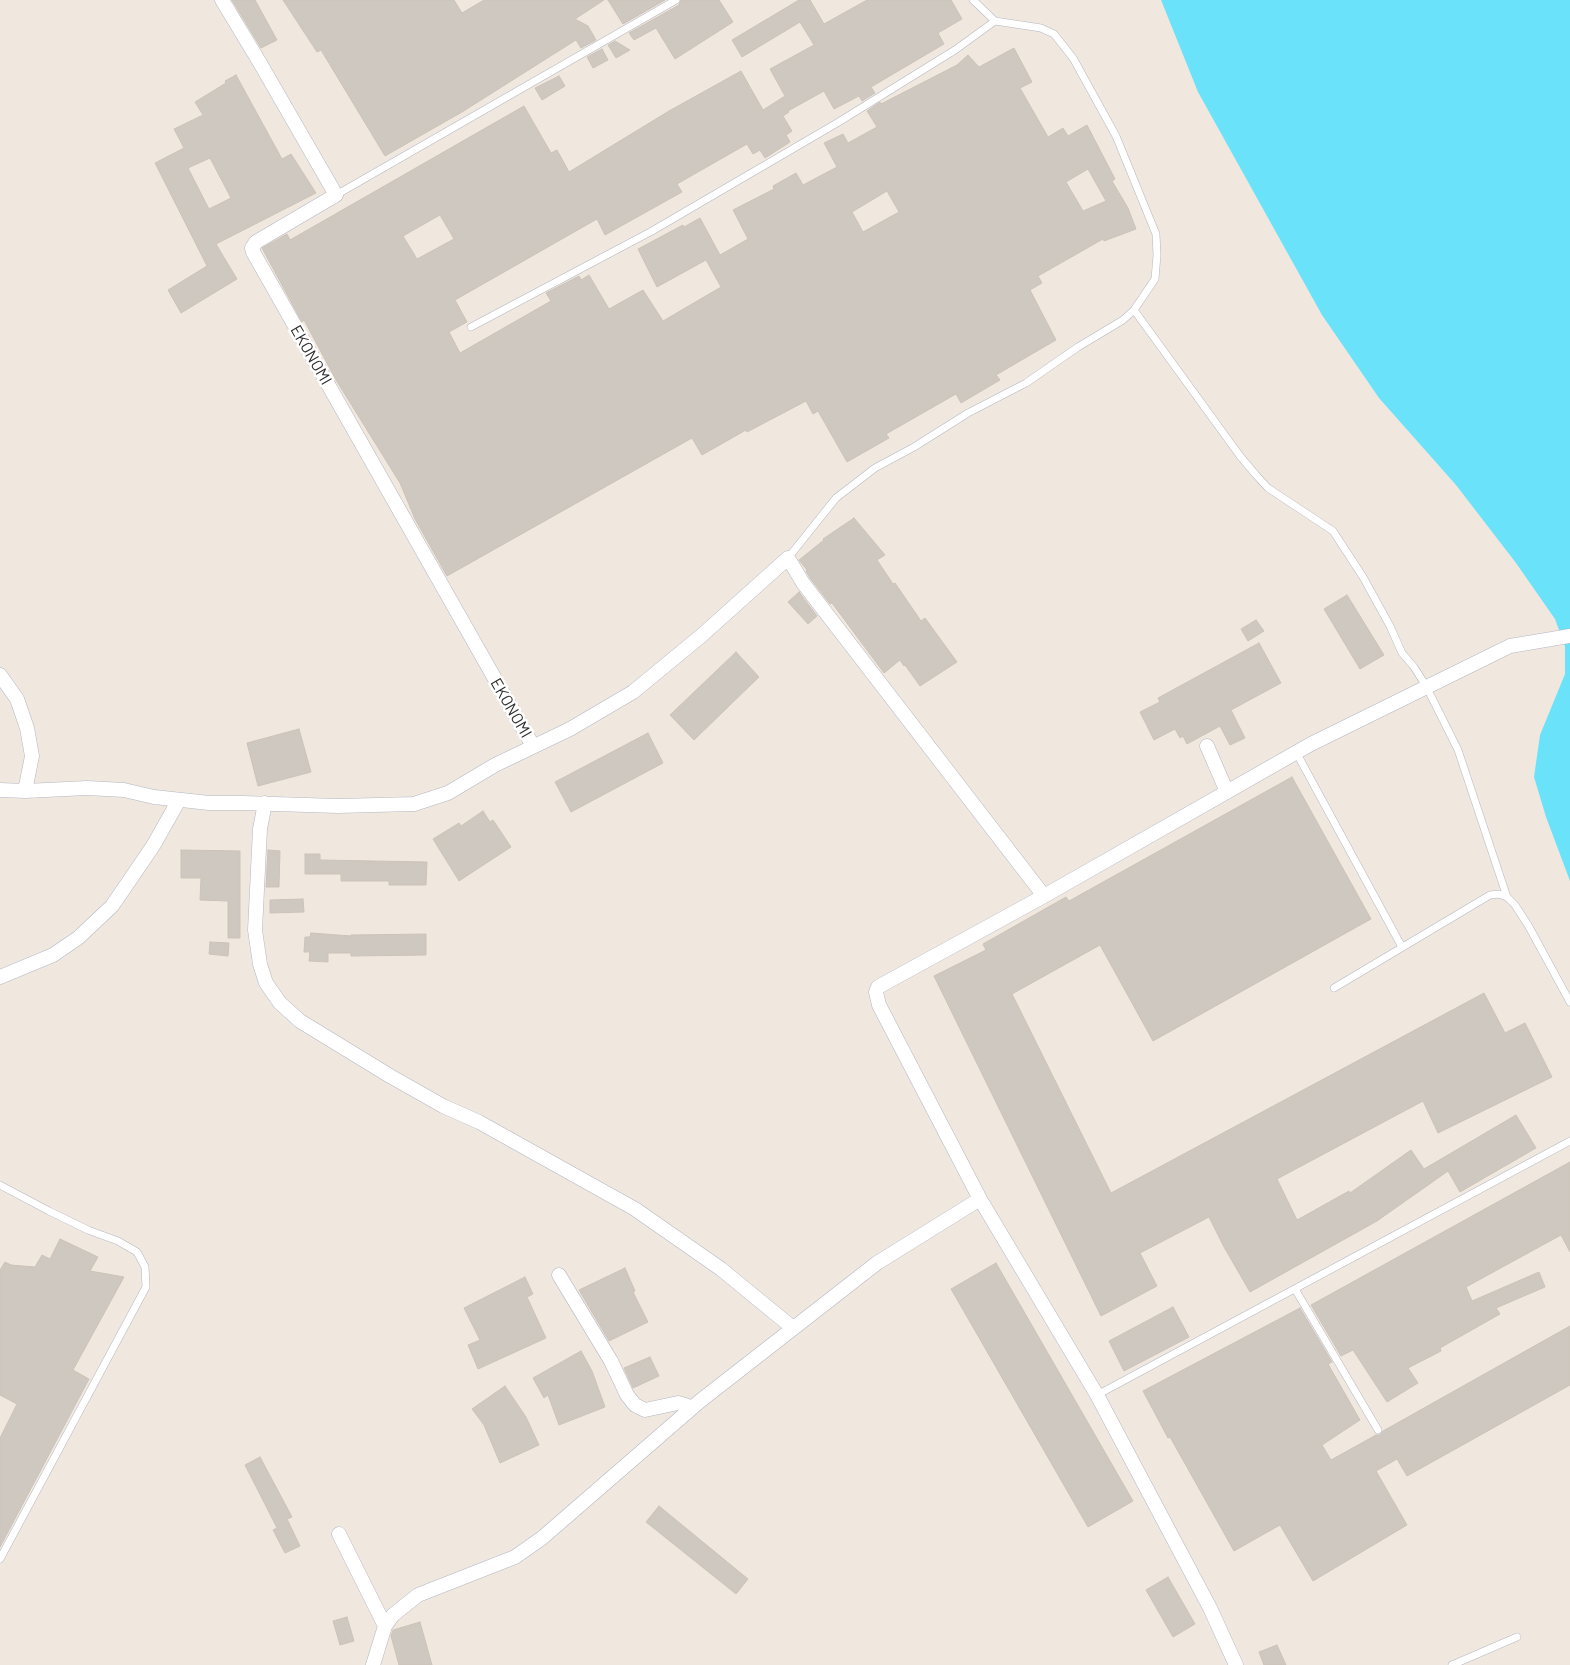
<!DOCTYPE html>
<html>
<head>
<meta charset="utf-8">
<style>
  body { margin:0 }
  canvas { display:block; background:#f0e7df }
</style>
</head>
<body>
<canvas width="1570" height="1665"></canvas>
<script>
const ctx = document.querySelector('canvas').getContext('2d');
ctx.lineJoin = 'round';
function fill(path, color) { ctx.fillStyle = color; ctx.fill(path, 'evenodd'); }
const toPath = rows => new Path2D(rows.map(r => 'M' + r).join(''));
function strokePath(path, color, width, dash) { ctx.strokeStyle = color; ctx.lineWidth = width; ctx.lineCap = dash ? 'butt' : 'round'; ctx.setLineDash(dash || []); ctx.stroke(path); }
function drawText(font, color, halo, rows, align = 'center') {
  ctx.font = font + ' Barlow,sans-serif'; ctx.lineWidth = 5; ctx.setLineDash([]); ctx.textBaseline = 'middle'; ctx.strokeStyle = halo; ctx.fillStyle = color; for (const [text, x, y, turn = 0] of rows) {
    ctx.save(); ctx.translate(x, y); ctx.rotate((+turn || 0) * Math.PI / 180); ctx.textAlign = isNaN(turn) ? turn : align; if (halo) ctx.strokeText(text, 0, 0); ctx.fillText(text, 0, 0); ctx.restore();
  }
}
fill(toPath([
  [1161,0,1570,0,1570,881,1546,817,1534,777,1540,735,1565,674,1565,646,1555,619,1516,563,1456,485,1379,398,1322,315,1198,92]
]), '#6ae3fa');
const building = toPath([
  [232,0,255,0,277,40,261,48,232,0],
  [283,0,454,0,462,13,484,0,604,0,575,19,588,26,596,40,581,48,576,40,462,112,385,156,321,50,317,52,283,0],
  [608,0,665,0,623,24,608,0],
  [681,0,719,0,733,22,675,59,656,28,634,40,629,33,679,5,681,0],
  [799,0,810,0,824,24,867,0,951,0,962,19,938,33,944,44,871,87,875,93,862,101,859,96,834,109,824,91,788,111,789,112,783,116,792,131,786,135,790,142,765,158,760,150,753,154,747,144,677,184,682,192,605,235,597,219,455,300,467,322,449,332,460,353,551,301,546,293,579,276,581,280,589,275,609,309,643,290,663,321,721,287,706,260,657,287,638,249,683,225,684,227,700,218,720,255,748,239,733,210,774,189,773,186,796,173,803,185,837,167,824,143,843,134,848,143,877,127,867,111,880,102,881,104,957,65,968,55,979,67,1014,48,1032,82,1020,88,1048,137,1063,128,1068,136,1087,125,1115,179,1112,181,1128,208,1136,229,1104,241,1103,239,1038,276,1042,283,1030,290,1056,340,996,375,1000,380,961,403,956,394,886,434,889,438,847,462,818,411,813,414,806,401,747,432,746,430,702,455,692,438,447,576,415,519,400,483,336,380,304,320,302,322,262,248,287,234,290,240,524,106,551,153,557,150,569,172,669,111,741,71,763,110,785,96,770,69,814,45,800,22,742,57,732,40,799,0],
  [1088,169,1106,201,1083,211,1066,182,1088,169],
  [887,191,899,212,863,232,852,212,887,191],
  [440,215,454,239,417,259,403,236,440,215],
  [615,41,630,50,616,58,608,45,615,41],
  [602,49,608,60,593,68,587,57,602,49],
  [236,75,282,159,291,154,316,193,216,244,237,279,181,313,168,290,207,266,155,163,184,148,174,129,203,115,195,102,226,83,225,81,236,75],
  [210,158,231,198,209,209,188,168,210,158],
  [559,76,565,86,542,100,535,88,559,76],
  [854,518,885,555,877,560,893,584,895,583,921,621,925,618,957,662,920,686,905,665,904,666,900,660,884,673,832,603,830,604,810,578,806,571,807,570,799,560,824,540,823,539,854,518],
  [799,592,817,616,808,624,788,602,799,592],
  [1347,595,1384,655,1360,669,1324,609,1347,595],
  [1256,620,1264,631,1248,641,1241,629,1256,620],
  [1259,643,1281,683,1231,710,1245,738,1230,745,1220,726,1187,744,1183,736,1180,738,1175,729,1154,740,1140,712,1160,702,1158,698,1259,643],
  [736,652,759,677,694,740,670,715,736,652],
  [299,729,311,772,258,786,247,743,299,729],
  [648,733,663,763,571,812,555,782,648,733],
  [1292,777,1371,919,1153,1041,1100,945,1012,994,1111,1193,1484,993,1505,1033,1525,1023,1552,1077,1438,1133,1423,1101,1277,1179,1297,1220,1349,1191,1350,1193,1411,1150,1424,1169,1516,1115,1536,1148,1460,1192,1448,1171,1377,1221,1250,1292,1224,1247,1209,1217,1140,1253,1157,1286,1101,1316,934,976,986,950,983,944,1066,897,1069,901,1292,777],
  [483,811,490,822,493,820,511,847,459,881,433,839,459,823,461,826,483,811],
  [181,850,240,851,240,938,228,938,228,901,200,900,201,878,181,878,181,850],
  [268,850,280,851,279,887,266,887,268,850],
  [305,854,320,854,320,860,427,862,426,885,389,885,389,881,341,881,341,874,305,874,305,854],
  [303,899,304,912,270,913,270,900,303,899],
  [311,933,351,936,351,935,426,934,426,955,351,956,351,953,328,953,328,962,309,961,310,952,304,952,305,937,310,937,311,933],
  [210,942,229,943,228,956,209,954,210,942],
  [1570,1162,1570,1252,1561,1235,1466,1287,1472,1301,1539,1272,1545,1287,1496,1308,1500,1314,1440,1348,1441,1351,1408,1368,1418,1383,1387,1402,1353,1350,1341,1356,1311,1305,1570,1162],
  [60,1239,98,1257,90,1271,124,1277,73,1370,89,1379,0,1547,0,1438,17,1404,0,1395,0,1270,5,1262,11,1265,35,1267,42,1255,50,1259,60,1239],
  [996,1263,1133,1501,1088,1527,951,1289,996,1263],
  [625,1268,635,1291,633,1292,648,1322,609,1341,579,1290,625,1268],
  [525,1277,533,1294,527,1297,546,1338,478,1369,468,1345,480,1340,464,1308,525,1277],
  [1173,1307,1189,1337,1124,1371,1109,1341,1173,1307],
  [1300,1308,1332,1362,1328,1364,1360,1420,1322,1445,1331,1460,1376,1435,1380,1435,1383,1431,1570,1326,1570,1385,1407,1476,1397,1459,1376,1471,1407,1525,1313,1581,1280,1525,1234,1551,1170,1437,1168,1438,1143,1391,1300,1308],
  [581,1351,592,1371,605,1407,559,1425,548,1395,544,1398,533,1378,581,1351],
  [650,1357,659,1376,633,1388,624,1368,650,1357],
  [505,1386,526,1417,539,1445,500,1463,484,1425,472,1409,505,1386],
  [260,1457,292,1517,287,1519,300,1546,285,1553,273,1530,277,1528,245,1465,260,1457],
  [659,1506,748,1579,736,1594,646,1522,659,1506],
  [1168,1577,1195,1624,1173,1637,1146,1590,1168,1577],
  [347,1617,354,1641,340,1645,333,1621,347,1617],
  [420,1622,432,1665,399,1665,391,1636,393,1630,420,1622],
  [1277,1645,1286,1665,1264,1665,1259,1652,1277,1645]
]);
fill(building, '#cfc8c0');
strokePath(building, '#ccc3b8', 1);
const lane = toPath([
  [973,0,995,21,1041,28,1054,34,1073,58,1116,136,1156,234,1157,255,1155,279,1134,310,1240,456,1256,475,1268,488,1333,531,1363,577,1390,626,1402,653,1414,667,1426,686,1458,750,1507,897],
  [336,195,676,0],
  [471,327,652,231,837,123,955,50,995,21],
  [788,558,836,498,875,468,914,447,968,413,1026,383,1078,347,1123,320,1134,310],
  [1296,752,1402,947],
  [1334,988,1490,895,1499,894,1507,897,1515,905,1528,925,1570,1002],
  [0,1185,49,1211,88,1230,118,1241,137,1252,145,1267,146,1287,0,1559],
  [1295,1289,1378,1430],
  [1097,1395,1570,1141],
  [1452,1665,1517,1637]
]);
const street = toPath([
  [222,0,260,63,336,195,256,242,252,248,253,252,533,746],
  [0,675,17,699,27,728,32,756,25,791],
  [1207,746,1227,792],
  [0,790,25,791,87,788,124,790,154,797,209,803,243,803,338,806,414,804,448,793,495,765,570,729,633,692,701,636,788,558,803,583,1044,896],
  [265,803,260,829,255,930,260,964,266,983,280,1003,300,1021,390,1076,443,1106,479,1122,635,1209,721,1269,793,1328],
  [0,977,53,955,78,938,112,906,153,846,179,800],
  [559,1275,611,1361,627,1395,635,1405,645,1410,678,1403,685,1405,692,1408],
  [339,1534,385,1626],
  [373,1665,385,1626,393,1615,418,1595,515,1557,542,1538,700,1401,877,1263,980,1199],
  [1236,1665,1210,1608,1097,1395,980,1199,879,1005,876,992,878,987,1044,896,1311,744,1510,646,1570,636]
]);
strokePath(lane, '#b3b7c2', 8);
strokePath(street, '#b3b7c2', 15);
strokePath(lane, '#fff', 7);
strokePath(street, '#fff', 14);
drawText('16px', '#2d2d2d', '#fff', [
  ["EKONOMI",311,355,60],
  ["EKONOMI",511,708,60]
]);
</script>
</body>
</html>
